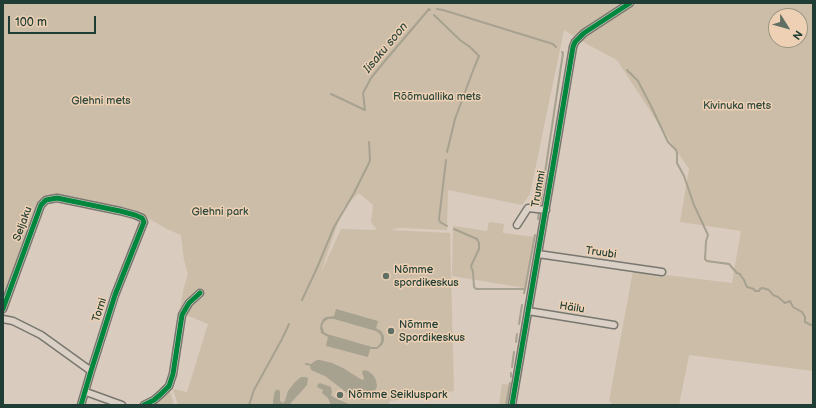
<!DOCTYPE html>
<html>
<head>
<meta charset="utf-8">
<style>
  body { margin:0 }
  #map { position:relative; width:816px; height:408px; overflow:hidden; background:#d9cbbd; font-family:"Balsamiq Sans",sans-serif }
  canvas { display:block }
  .frame { position:absolute; inset:0; border:4px solid #1f3d34; pointer-events:none }
  .north { position:absolute; left:768px; top:8px; width:40px; height:40px; box-sizing:border-box; background:#eed1b5; border:1px solid #9b9681; border-radius:50%; rotate:127deg; font-size:11px; font-weight:700; line-height:16px; text-align:center; color:#1f3d34 }
  .north::after { content:''; display:block; margin:auto; width:14px; height:18px; background:#606f64; clip-path:polygon(50% 0,100% 100%,50% 72%,0 100%) }
  .scale { position:absolute; left:8px; top:16px; width:88px; height:18px; box-sizing:border-box; border:2px solid #1f3d34; border-top:0; padding-left:5px; font-size:12px; line-height:14px; white-space:nowrap; color:#1f3d34; -webkit-text-stroke:3px #eed1b5; paint-order:stroke }
</style>
</head>
<body>
<div id="map">
<canvas width="816" height="408"></canvas>
<div class="frame"></div>
<div class="north">N</div>
<div class="scale">100 m</div>
</div>
<script>
const ctx = document.querySelector('canvas').getContext('2d');
ctx.lineJoin = 'round';
function fill(path, color) { ctx.fillStyle = color; ctx.fill(path, 'evenodd'); }
const toPath = rows => new Path2D(rows.map(r => 'M' + r).join(''));
function strokePath(path, color, width, dash) { ctx.strokeStyle = color; ctx.lineWidth = width; ctx.lineCap = dash ? 'butt' : 'round'; ctx.setLineDash(dash || []); ctx.stroke(path); }
function drawText(font, color, halo, rows, align = 'center') {
  ctx.font = font + ' "Balsamiq Sans",sans-serif'; ctx.lineWidth = 3; ctx.setLineDash([]); ctx.textBaseline = 'middle'; ctx.strokeStyle = halo; ctx.fillStyle = color; for (const [text, x, y, turn = 0] of rows) {
    ctx.save(); ctx.translate(x, y); ctx.rotate((+turn || 0) * Math.PI / 180); ctx.textAlign = isNaN(turn) ? turn : align; if (halo) ctx.strokeText(text, 0, 0); ctx.fillText(text, 0, 0); ctx.restore();
  }
}
fill(toPath([
  [3,3,813,3,813,371,689,355,679,405,614,405,609,401,633,271,732,283,741,231,680,222,689,169,662,129,617,60,583,42,564,30,530,194,522,205,448,190,447,230,400,228,390,230,450,233,454,391,390,401,388,405,178,405,173,389,187,392,208,324,179,312,184,287,188,274,184,260,181,235,167,229,139,213,123,208,120,211,57,198,46,200,3,309],
  [776,16,800,16,800,40,776,40],
  [359,193,373,205,371,222,377,230,341,229,320,275,343,208],
  [489,222,504,224,503,233,535,237,525,288,452,276,453,226,487,231],
  [502,384,511,385,507,405,499,405],
  [168,390,170,391,174,405,150,405]
]), '#ccbda9');
fill(toPath([
  [336,309,378,321,376,328,381,331,384,336,384,341,382,345,377,349,370,349,368,357,326,346,328,337,321,333,320,328,321,323,323,319,326,317,334,316],
  [328,319,334,319,376,331,379,333,381,336,381,342,377,347,372,347,327,334,324,332,322,326,324,322],
  [317,360,320,360,332,363,343,368,362,380,364,379,364,378,362,372,364,370,368,371,373,375,376,380,377,386,376,389,373,393,364,400,354,398,325,376,311,370,310,367,312,363],
  [301,377,305,377,308,378,307,385,289,405,273,405,273,402,274,394,276,390,279,390,280,392,280,401,283,403,285,401,288,391,295,382],
  [320,383,331,387,332,392,331,395,333,397,351,405,331,405,328,398,322,393,323,390,317,387,318,384]
]), '#a7a18f');
strokePath(toPath([
  [437,9,443,10,553,44,556,47],
  [434,15,460,40,470,47,479,56,474,68,455,119,447,152],
  [627,70,638,81,651,106,668,142,676,150,677,153,677,163,684,176,694,205,708,235,706,241,705,259,707,261,729,264,737,273,740,274,741,276,744,280,747,287,754,289,755,291,759,291,760,289,762,288,766,289,769,290,773,295,778,297,785,303,790,301,793,307,802,312,805,317,805,322,811,325,813,325],
  [331,94,365,110,363,93,371,78,384,62,429,9,430,10],
  [446,160,439,219,440,222,447,226],
  [540,206,563,53,562,52],
  [538,219,539,212],
  [454,229,477,239,479,243,479,249,471,266,473,272,474,287,476,289,525,289,524,293],
  [525,289,535,235],
  [302,300,317,268,334,227,354,193,369,163,370,160,369,142],
  [519,324,522,305],
  [516,342,517,334],
  [306,364,311,365],
  [512,367,514,352],
  [511,377,511,373],
  [249,405,254,390,282,339,289,324],
  [506,405,510,383]
]), '#a7a18f', 2);
const minor = toPath([
  [517,225,528,208,546,210],
  [538,254,662,272],
  [3,309,41,205,46,200,57,198,120,211,135,215,142,218,144,222,115,295,91,371,81,405],
  [528,311,614,325],
  [3,319,13,321,41,335,91,371],
  [86,392,122,405],
  [144,405,154,400,161,394,169,386,173,374,182,315,189,303,200,293],
  [512,405,555,154,573,47,575,42,584,33,630,3]
]);
strokePath(minor, '#78776f', 9);
strokePath(minor, '#dbd0c6', 6);
strokePath(toPath([
  [3,309,41,205,46,200,57,198,120,211,135,215,142,218,144,222,115,295,91,371,81,405],
  [144,405,154,400,161,394,169,386,173,374,182,315,189,303,200,293],
  [512,405,555,154,573,47,575,42,584,33,630,3]
]), '#00873e', 5);
for (const [x, y, r, color] of [
  [386,276,4,"#606f64"],
  [391,331,4,"#606f64"],
  [340,395,4,"#606f64"]
]) { const dot = new Path2D(); dot.arc(x, y, r, 0, 2 * Math.PI); ctx.fillStyle = color; ctx.fill(dot); strokePath(dot, '#eed1b5', 1.5); }
drawText('11px', '#2f493e', '#eed1b5', [
  ["Rõõmuallika mets",437,97],
  ["Glehni mets",101,101],
  ["Kivinuka mets",737,106],
  ["Glehni park",220,212]
]);
drawText('11px', '#1f3d34', '#eed1b5', [
  ["Trummi",539,189,-80],
  ["Seljaku",23,224,-70],
  ["Truubi",601,253,8],
  ["Häilu",572,308,9],
  ["Torni",100,310,-72]
]);
drawText('11px', '#1f3d34', '#eed1b5', [
  ["Nõmme",394,270],
  ["spordikeskus",394,283],
  ["Nõmme",399,325],
  ["Spordikeskus",399,338],
  ["Nõmme Seikluspark",348,395]
], 'left');
drawText('italic 12px', '#30493f', '#eed1b5', [
  ["Iisaku soon",386,48,-50]
]);
</script>
</body>
</html>
